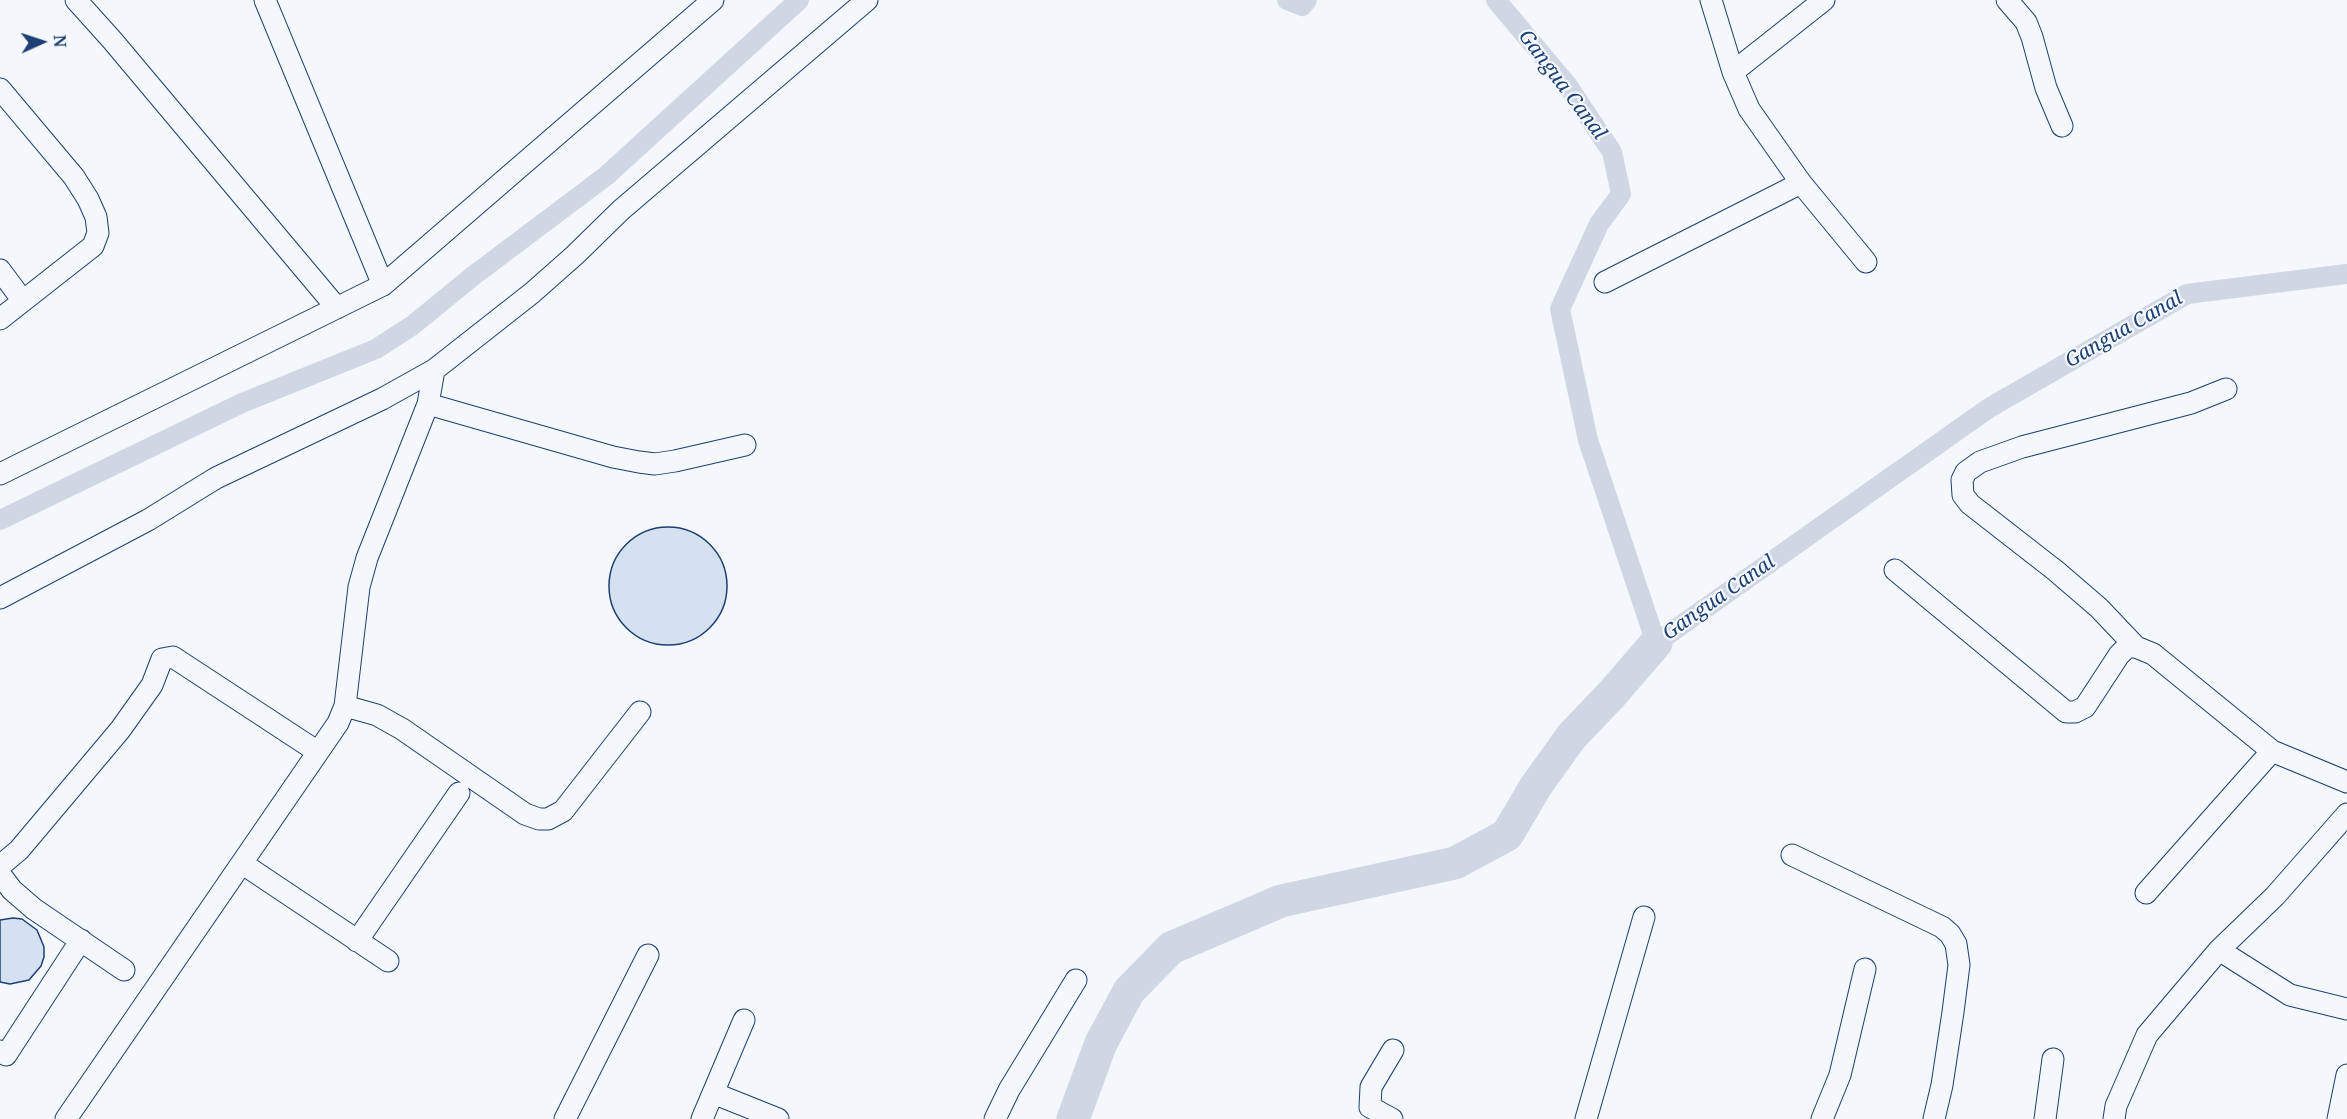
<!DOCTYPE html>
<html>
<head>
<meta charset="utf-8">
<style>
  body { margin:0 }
  #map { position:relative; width:2347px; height:1119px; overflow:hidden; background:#f4f7fb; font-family:"Noto Serif",serif }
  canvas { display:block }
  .north { position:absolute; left:12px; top:12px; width:60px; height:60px; -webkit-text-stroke:4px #f4f7fb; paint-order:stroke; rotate:87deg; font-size:16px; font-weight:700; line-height:24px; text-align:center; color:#1d3f73 }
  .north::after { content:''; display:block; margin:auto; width:21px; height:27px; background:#1d3f73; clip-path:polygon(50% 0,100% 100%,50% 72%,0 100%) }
</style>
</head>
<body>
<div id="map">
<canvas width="2347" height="1119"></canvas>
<div class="north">N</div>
</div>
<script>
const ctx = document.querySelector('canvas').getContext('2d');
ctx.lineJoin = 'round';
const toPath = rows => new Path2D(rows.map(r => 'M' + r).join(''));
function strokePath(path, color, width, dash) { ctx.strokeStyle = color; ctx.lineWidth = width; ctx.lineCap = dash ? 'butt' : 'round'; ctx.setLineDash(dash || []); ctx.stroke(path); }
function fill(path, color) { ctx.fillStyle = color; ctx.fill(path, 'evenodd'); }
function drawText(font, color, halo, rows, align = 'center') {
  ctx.font = font + ' "Noto Serif",serif'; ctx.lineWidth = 4.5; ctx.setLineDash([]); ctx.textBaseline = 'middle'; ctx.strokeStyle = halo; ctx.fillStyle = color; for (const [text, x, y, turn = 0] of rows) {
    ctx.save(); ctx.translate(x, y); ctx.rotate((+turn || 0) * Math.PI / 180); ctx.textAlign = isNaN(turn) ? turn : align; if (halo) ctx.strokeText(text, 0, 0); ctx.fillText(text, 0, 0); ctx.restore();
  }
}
strokePath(toPath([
  [1287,0,1302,6,1307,0],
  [1496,0,1568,86,1612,152,1621,194,1599,224,1560,309,1588,440,1656,643,1989,408,2187,294,2347,274],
  [0,520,242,403,376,349,413,325,473,276,606,176,799,0]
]), '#cfd7e4', 20);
strokePath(toPath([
  [1073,1119,1101,1043,1129,991,1171,948,1281,901,1455,863,1507,835,1536,786,1571,737,1612,694,1656,643]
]), '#cfd7e4', 33);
const building = toPath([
  '609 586a59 59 0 1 1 118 0a59 59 0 1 1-118 0Z',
  [13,918,22,919,37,930,44,947,44,957,41,966,29,980,10,984,0,982,0,920,13,918]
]);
fill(building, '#d5e0f0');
strokePath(building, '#1d3f73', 1.5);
const minor = toPath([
  [76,0,112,40,337,308],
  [265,0,383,285],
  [1711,0,1733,72,1749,109,1801,183,1866,262],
  [2007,0,2026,22,2032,37,2046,88,2062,126],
  [1733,72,1824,0],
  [0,89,74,177,88,199,96,217,98,233,93,246,0,319],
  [0,270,23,301],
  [1605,282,1801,183],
  [428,404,613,457,639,462,655,464,675,461,745,445],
  [0,474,383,285,713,0],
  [1895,570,2066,712,2075,712,2085,707,2119,655,2127,647,2136,647,2153,654,2272,751,2347,782],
  [0,598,148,520,216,478,382,399,434,370,532,293,575,255,621,210,867,0],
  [2136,647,2099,608,2056,571,1970,504,1963,495,1962,480,1966,472,1980,462,2022,447,2191,403,2226,389],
  [345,706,377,715,402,729,525,814,539,819,548,819,563,811,640,712],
  [1792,855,1942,927,1950,934,1956,944,1959,965,1953,1012,1942,1085,1934,1119],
  [243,864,388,961],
  [0,866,19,850,120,730,152,685,162,659,173,657,318,752],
  [0,874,12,890,34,909,124,970],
  [2146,893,2272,751],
  [357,941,459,793],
  [2219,950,2290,995,2347,1009],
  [0,1051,6,1055,81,940],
  [713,1093,778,1119],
  [66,1119,338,723,345,706,359,587,367,558,428,404,434,370],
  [565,1119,648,955],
  [702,1119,744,1020],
  [995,1119,1009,1090,1076,980],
  [1392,1119,1370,1107,1371,1087,1393,1050],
  [1586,1119,1644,917],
  [1822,1119,1840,1075,1865,969],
  [2045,1119,2053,1059],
  [2114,1119,2116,1106,2147,1035,2219,950,2275,896,2347,814],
  [2338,1119,2347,1075]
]);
strokePath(minor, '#1d3f73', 23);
strokePath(minor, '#f4f7fb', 21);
drawText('italic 20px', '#1d3f73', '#f4f7fb', [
  ["Gangua Canal",1562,85,53],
  ["Gangua Canal",2124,330,-30],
  ["Gangua Canal",1719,598,-35]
]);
</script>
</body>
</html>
